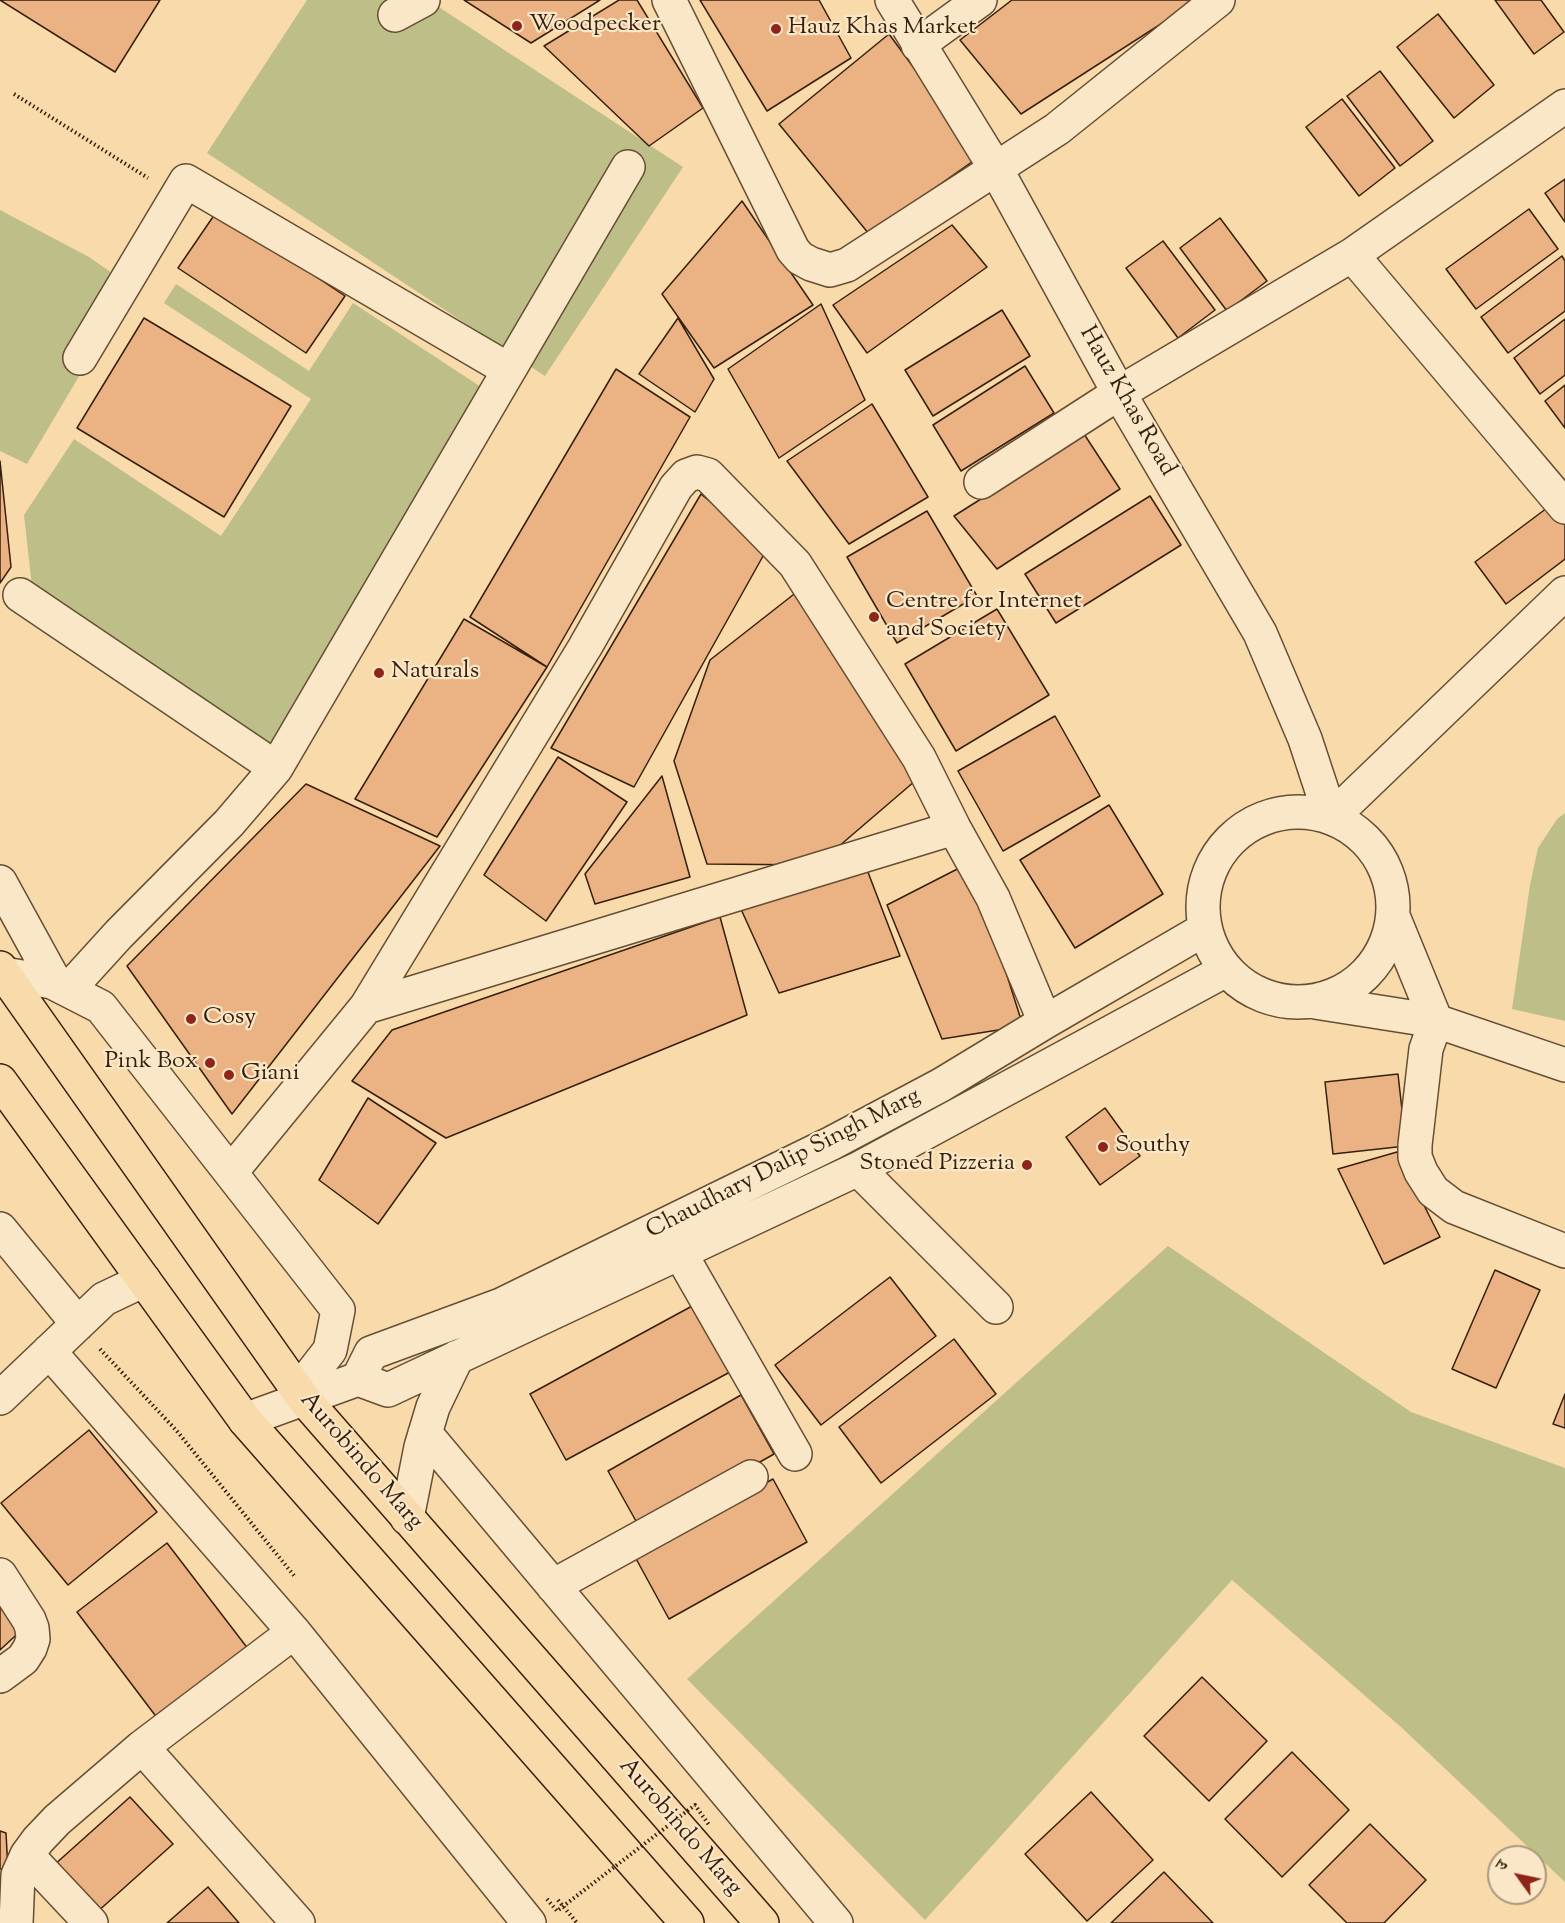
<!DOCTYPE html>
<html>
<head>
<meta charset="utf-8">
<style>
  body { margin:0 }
  #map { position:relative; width:1565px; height:1923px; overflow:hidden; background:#f8daab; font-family:"Sorts Mill Goudy","Noto Serif Devanagari",serif }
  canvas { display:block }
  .north { position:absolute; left:1487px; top:1845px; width:60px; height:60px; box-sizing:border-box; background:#fae7c8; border:2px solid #ac977d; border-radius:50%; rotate:303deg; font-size:16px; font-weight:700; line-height:24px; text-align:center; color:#361f0c }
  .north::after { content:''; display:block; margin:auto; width:21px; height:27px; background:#8f2418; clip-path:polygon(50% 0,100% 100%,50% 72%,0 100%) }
</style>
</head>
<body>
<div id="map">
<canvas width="1565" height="1923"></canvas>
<div class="north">उ</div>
</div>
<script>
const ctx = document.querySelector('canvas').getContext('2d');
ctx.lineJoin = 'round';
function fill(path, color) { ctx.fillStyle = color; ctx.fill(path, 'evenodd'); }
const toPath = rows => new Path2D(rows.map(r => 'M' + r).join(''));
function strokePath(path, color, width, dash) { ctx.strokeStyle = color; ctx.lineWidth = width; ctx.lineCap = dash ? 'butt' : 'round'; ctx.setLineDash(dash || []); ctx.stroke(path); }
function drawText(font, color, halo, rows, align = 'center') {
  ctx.font = font + ' "Sorts Mill Goudy",serif'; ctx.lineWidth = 4.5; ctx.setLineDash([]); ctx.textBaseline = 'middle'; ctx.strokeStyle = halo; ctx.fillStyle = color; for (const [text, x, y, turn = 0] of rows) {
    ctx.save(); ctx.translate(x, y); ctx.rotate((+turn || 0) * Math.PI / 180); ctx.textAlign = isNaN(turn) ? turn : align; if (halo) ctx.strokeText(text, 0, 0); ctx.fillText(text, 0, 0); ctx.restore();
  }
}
fill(toPath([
  [307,0,428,0,683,167,545,376,207,153],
  [0,210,89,257,132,287,27,464,0,451],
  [176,284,309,371,353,303,507,404,277,756,33,596,24,515,74,439,221,536,311,399,164,303],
  [1565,813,1565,1021,1512,1009,1530,885,1538,848,1557,819],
  [1168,1246,1411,1412,1565,1468,1565,1882,1402,1728,1232,1580,925,1920,687,1679]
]), '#bebf88');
const building = toPath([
  [0,0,160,0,115,72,0,0],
  [464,0,600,0,531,43,464,0],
  [619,0,637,0,703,108,649,146,544,46,619,0],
  [700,0,819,0,851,58,767,111,700,0],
  [1012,0,1198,0,1021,114,960,40,1012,0],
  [1495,0,1541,0,1564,32,1534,54,1495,0],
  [1438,14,1494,85,1454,118,1397,47,1438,14],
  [889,34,979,157,869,234,779,124,889,34],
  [1380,71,1433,141,1400,166,1347,96,1380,71],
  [1342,99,1395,168,1359,196,1306,127,1342,99],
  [1565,179,1565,222,1545,193,1565,179],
  [742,201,813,305,714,368,662,294,742,201],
  [1529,209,1558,249,1476,309,1446,269,1529,209],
  [217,211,345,296,306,353,178,268,217,211],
  [1220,218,1267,281,1227,311,1180,248,1220,218],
  [952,225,987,267,867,353,833,305,952,225],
  [1163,241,1215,310,1178,338,1126,268,1163,241],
  [1562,256,1565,261,1565,311,1508,353,1481,317,1562,256],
  [821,304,865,400,779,458,728,369,821,304],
  [1002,310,1030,356,933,416,905,370,1002,310],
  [144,318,291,406,224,517,77,428,144,318],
  [678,318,714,379,695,412,639,374,678,318],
  [1565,319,1565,375,1540,394,1514,358,1565,319],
  [1025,366,1054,413,961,471,933,425,1025,366],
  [616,369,690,417,547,667,470,617,616,369],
  [1565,385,1565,428,1545,401,1565,385],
  [872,404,928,497,849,544,787,461,872,404],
  [1084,434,1120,489,997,569,954,516,1084,434],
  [0,461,11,567,0,583,0,461],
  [701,494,767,549,634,787,551,748,701,494],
  [1150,496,1181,545,1056,623,1025,574,1150,496],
  [1551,505,1565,524,1565,559,1506,604,1475,562,1551,505],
  [927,511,977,596,897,643,847,557,927,511],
  [798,591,915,781,817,865,707,864,674,761,710,660,798,591],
  [997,609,1049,695,956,751,905,664,997,609],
  [464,619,547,667,437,837,355,799,464,619],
  [1055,716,1100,796,1003,851,958,771,1055,716],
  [558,757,627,802,546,921,484,875,558,757],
  [662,776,690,877,595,904,585,874,662,776],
  [306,784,440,846,232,1114,127,966,306,784],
  [1109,805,1163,894,1075,948,1020,860,1109,805],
  [971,862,1023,1026,942,1039,887,905,971,862],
  [866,867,900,956,779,993,740,907,866,867],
  [720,917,747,1015,446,1138,352,1081,392,1030,720,917],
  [1398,1074,1406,1146,1333,1154,1325,1082,1398,1074],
  [368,1098,436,1143,378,1224,319,1180,368,1098],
  [1105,1108,1140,1156,1100,1185,1066,1137,1105,1108],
  [1397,1152,1440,1237,1384,1264,1338,1169,1397,1152],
  [1495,1270,1540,1290,1496,1388,1452,1369,1495,1270],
  [890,1277,936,1336,821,1425,775,1365,890,1277],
  [694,1305,730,1372,566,1460,530,1394,694,1305],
  [954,1339,996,1394,881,1483,839,1427,954,1339],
  [1565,1394,1565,1428,1553,1424,1565,1394],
  [741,1395,774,1454,641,1530,608,1471,741,1395],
  [89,1430,157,1512,68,1585,1,1503,89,1430],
  [773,1479,807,1542,669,1619,634,1555,773,1479],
  [167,1543,252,1654,161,1723,77,1612,167,1543],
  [0,1597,26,1626,0,1650,0,1597],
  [1202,1677,1267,1741,1209,1801,1144,1736,1202,1677],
  [1292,1752,1349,1810,1282,1877,1225,1819,1292,1752],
  [1091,1792,1153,1860,1087,1921,1025,1854,1091,1792],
  [130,1797,173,1844,96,1913,53,1866,130,1797],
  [1370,1824,1426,1880,1384,1923,1347,1923,1309,1885,1370,1824],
  [0,1831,6,1833,8,1870,0,1869,0,1831],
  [1164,1872,1213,1923,1111,1923,1164,1872],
  [208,1887,239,1923,167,1923,208,1887]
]);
fill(building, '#ebb384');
strokePath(building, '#361f0c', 1.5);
const minor = toPath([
  [669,0,793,250,800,258,811,264,830,270,847,265,1057,129,1218,0],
  [892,0,996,169,1119,393,1260,633,1305,739,1331,818,1565,593],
  [395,15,423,0],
  [918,45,980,0],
  [1352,255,1565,507],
  [80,358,186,181,509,370],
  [981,482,1119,393,1352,255,1565,106],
  [20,595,276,768],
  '1203 907a95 95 0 1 1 190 0a95 95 0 1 1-190 0Z',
  [0,882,56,984],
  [1393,916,1436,1021,1426,1049,1415,1145,1415,1157,1421,1172,1433,1191,1454,1207,1565,1251],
  [4,974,52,982,101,1007,338,1310,330,1350,298,1391],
  [68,990,119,934,229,823,276,768,628,167],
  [1315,1002,1436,1021,1565,1065],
  [366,1007,954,828],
  [858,1169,996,1307],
  [231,1172,366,1007,585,647,676,487,686,476,697,472,708,475,795,564,919,758,954,828,993,898,1045,1022],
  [0,1229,78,1324],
  [680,1253,795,1454],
  [49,1351,294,1632,529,1923],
  [358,1379,371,1353,501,1305,832,1143,941,1085,1045,1022,1205,929],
  [0,1398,104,1299,144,1280],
  [245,1420,358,1379,388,1390,858,1169,1226,970],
  [425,1433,836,1923],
  [407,1518,421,1447,433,1407,457,1357],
  [0,1575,29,1620,32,1628,33,1639,30,1648,23,1659,0,1676],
  [553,1586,751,1477],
  [142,1747,298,1923],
  [27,1855,91,1923],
  [16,1923,18,1875,27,1855,38,1840,57,1820,142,1747,294,1632]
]);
const highway = toPath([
  [0,968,304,1399,762,1923],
  [0,1081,245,1420,687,1923]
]);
strokePath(minor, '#664e34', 36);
strokePath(highway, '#361f0c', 36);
strokePath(toPath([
  [14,94,148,178],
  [100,1349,176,1430,296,1578],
  [558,1900,577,1923]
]), '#361f0c', 4, [1.5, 3]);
strokePath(minor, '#fae7c8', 33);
strokePath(highway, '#f8daab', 33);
strokePath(toPath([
  [547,1899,557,1911,695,1805,709,1825]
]), '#361f0c', 4, [1.5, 3]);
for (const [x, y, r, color] of [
  [517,26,6,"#8f2418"],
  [776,29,6,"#8f2418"],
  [874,617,6,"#8f2418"],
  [379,673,6,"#8f2418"],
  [191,1019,6,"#8f2418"],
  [210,1063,6,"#8f2418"],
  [229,1075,6,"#8f2418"],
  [1103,1147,6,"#8f2418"],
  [1027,1165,6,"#8f2418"]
]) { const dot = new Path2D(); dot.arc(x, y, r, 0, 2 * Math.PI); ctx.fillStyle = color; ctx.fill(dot); strokePath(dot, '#fae7c8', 2); }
drawText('24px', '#361f0c', '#fae7c8', [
  ["Woodpecker",529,26],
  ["Hauz Khas Market",788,29],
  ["Centre for Internet",886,603],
  ["and Society",886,631],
  ["Naturals",391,673],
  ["Cosy",203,1019],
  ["Pink Box",198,1063,"right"],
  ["Giani",241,1075],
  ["Southy",1115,1147],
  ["Stoned Pizzeria",1015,1165,"right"]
], 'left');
drawText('24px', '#361f0c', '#fae7c8', [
  ["Hauz Khas Road",1126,402,60],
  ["Chaudhary Dalip Singh Marg",784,1165,-27],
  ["Aurobindo Marg",360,1462,49],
  ["Aurobindo Marg",679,1828,49]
]);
</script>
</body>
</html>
